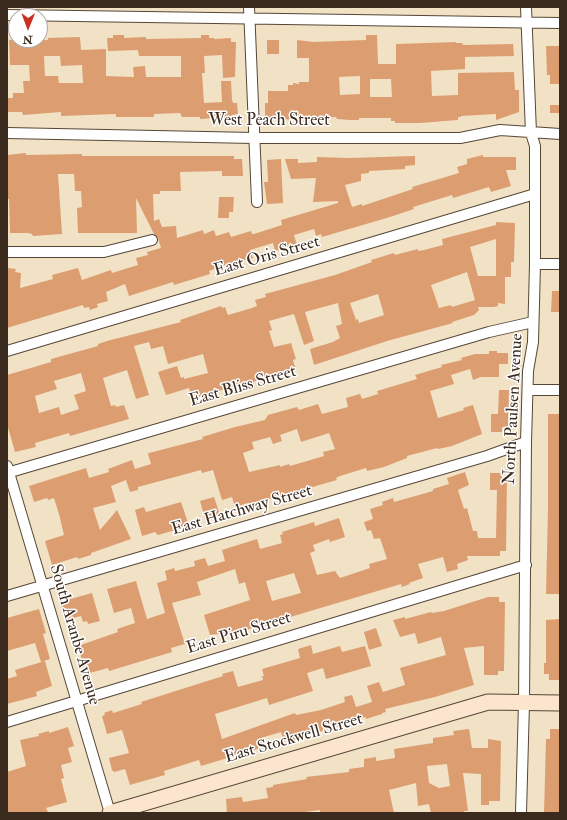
<!DOCTYPE html>
<html>
<head>
<meta charset="utf-8">
<style>
  body { margin:0 }
  #map { position:relative; width:567px; height:820px; overflow:hidden; background:#f1e2c5; font-family:"IM FELL Double Pica",serif }
  canvas { display:block }
  .frame { position:absolute; inset:0; border:8px solid #3b2a1e; pointer-events:none }
  .north { position:absolute; left:8px; top:8px; width:40px; height:40px; box-sizing:border-box; background:#fff; border:1px solid #b1aaa5; border-radius:50%; rotate:181deg; font-size:11px; font-weight:700; line-height:16px; text-align:center; color:#3b2a1e }
  .north::after { content:''; display:block; margin:auto; width:14px; height:18px; background:#c8321e; clip-path:polygon(50% 0,100% 100%,50% 72%,0 100%) }
</style>
</head>
<body>
<div id="map">
<canvas width="567" height="820"></canvas>
<div class="frame"></div>
<div class="north">N</div>
</div>
<script>
const ctx = document.querySelector('canvas').getContext('2d');
ctx.lineJoin = 'round';
function fill(path, color) { ctx.fillStyle = color; ctx.fill(path, 'evenodd'); }
const toPath = rows => new Path2D(rows.map(r => 'M' + r).join(''));
function strokePath(path, color, width, dash) { ctx.strokeStyle = color; ctx.lineWidth = width; ctx.lineCap = dash ? 'butt' : 'round'; ctx.setLineDash(dash || []); ctx.stroke(path); }
function drawText(font, color, halo, rows, align = 'center') {
  ctx.font = font + ' "IM FELL Double Pica",serif'; ctx.lineWidth = 3; ctx.setLineDash([]); ctx.textBaseline = 'middle'; ctx.strokeStyle = halo; ctx.fillStyle = color; for (const [text, x, y, turn = 0] of rows) {
    ctx.save(); ctx.translate(x, y); ctx.rotate((+turn || 0) * Math.PI / 180); ctx.textAlign = isNaN(turn) ? turn : align; if (halo) ctx.strokeText(text, 0, 0); ctx.fillText(text, 0, 0); ctx.restore();
  }
}
fill(toPath([
  [113,35,124,35,124,38,146,37,146,39,201,38,201,35,209,35,209,38,214,38,214,39,231,38,231,42,236,42,235,77,223,78,222,55,204,56,205,73,202,73,204,103,222,102,221,81,231,81,232,100,233,103,237,103,238,114,232,115,229,117,200,119,200,117,182,117,180,113,154,114,154,117,116,117,116,114,61,116,61,112,23,115,22,112,7,112,7,98,13,98,13,93,24,93,23,81,30,81,29,65,10,65,9,40,48,40,48,38,80,37,81,50,106,49,106,76,134,77,133,67,145,66,146,77,181,77,181,56,139,56,138,50,108,51,107,38,113,38],
  [44,56,60,56,61,66,82,65,83,83,59,83,58,76,45,76],
  [366,35,377,35,378,64,396,64,396,44,456,42,456,43,462,43,463,45,513,44,514,56,465,57,465,69,431,71,432,96,458,95,458,73,514,72,515,90,519,90,519,112,496,120,496,114,461,116,461,117,458,117,458,120,420,123,395,123,395,121,391,121,391,118,359,118,359,120,350,120,337,119,336,117,313,118,313,120,265,119,265,103,268,103,268,91,288,91,288,85,293,85,293,83,299,84,299,82,309,82,309,58,297,58,297,40,313,42,366,40],
  [360,76,360,94,340,95,339,77],
  [370,79,391,79,392,97,370,97],
  [267,40,279,40,279,54,267,54],
  [546,46,560,46,560,84,550,84,550,75,547,75],
  [550,105,560,105,560,113,550,113],
  [26,153,26,155,82,154,82,156,234,156,234,159,242,159,243,176,222,176,222,171,180,172,181,191,160,191,160,194,153,194,154,221,159,219,162,227,176,226,177,238,203,230,204,234,214,230,216,236,229,232,231,237,251,231,252,234,254,234,282,225,281,220,338,203,338,201,313,202,316,178,291,179,285,159,298,159,298,163,317,162,317,157,349,158,415,156,415,165,405,166,405,169,369,171,369,173,361,174,361,181,345,185,352,207,362,204,362,206,413,189,412,187,459,173,457,167,467,164,467,159,483,155,483,157,516,157,516,170,506,170,511,186,491,192,489,187,453,198,452,195,413,207,414,209,390,217,322,237,321,234,316,236,314,229,294,235,297,245,275,251,273,243,250,250,253,258,237,262,238,265,226,269,225,265,209,271,210,274,174,285,173,282,129,296,125,284,106,292,108,301,97,304,98,307,90,310,89,307,84,308,83,305,7,328,7,268,16,269,15,272,21,273,20,288,53,279,52,275,78,268,82,280,111,270,112,273,138,265,136,258,148,255,147,252,161,248,158,238,154,234,136,198,137,233,78,233,77,208,82,207,81,191,75,191,74,174,58,174,62,234,33,236,32,234,28,233,10,233,9,199,7,199,7,155],
  [281,159,283,203,267,204,264,182,268,182,267,160],
  [219,197,234,197,233,212,229,212,229,218,218,218],
  [496,222,515,223,514,262,511,262,511,277,505,277,505,304,498,303,498,306,494,307,478,307,479,310,474,315,452,322,453,323,387,341,314,365,310,349,333,342,340,338,336,326,342,324,338,303,305,312,314,341,304,345,294,314,269,321,272,330,269,331,274,347,291,343,296,359,293,360,295,367,275,374,274,378,270,376,253,382,254,384,241,387,240,385,197,397,192,397,189,388,166,395,158,372,177,366,181,378,184,377,184,379,208,373,203,354,168,364,163,346,151,349,149,342,134,346,149,395,136,399,127,370,103,378,111,406,115,405,116,407,124,405,129,419,70,436,69,433,35,443,36,447,15,452,7,424,7,375,51,362,51,359,98,346,98,344,107,341,181,322,180,320,221,306,222,308,225,307,228,315,252,308,257,306,255,300,266,297,265,294,335,275,372,262,371,260,394,253,395,255,418,249,418,251,424,250,443,245,442,239,496,225],
  [496,239,496,276,478,276,470,247],
  [467,272,475,300,452,307,451,305,439,308,431,285],
  [378,294,384,315,359,323,358,319,356,320,350,303],
  [81,373,86,391,74,395,79,409,61,415,59,407,39,413,35,396,57,389,54,381],
  [552,291,560,291,560,312,551,312],
  [489,351,497,351,497,353,508,353,508,364,499,364,499,377,481,377,473,380,470,369,451,375,454,384,430,391,438,418,464,410,463,408,473,405,482,434,452,446,438,449,437,448,407,456,407,458,384,467,367,471,366,468,340,476,336,478,337,480,249,505,248,503,235,507,232,497,222,500,213,470,202,473,201,470,138,487,138,490,130,492,126,480,111,486,116,502,93,508,100,530,117,510,131,539,91,553,91,555,78,559,77,557,52,565,45,541,64,535,59,514,54,498,48,500,47,498,34,502,29,486,86,468,89,478,109,472,108,469,132,460,135,469,151,464,148,454,149,453,203,439,202,437,235,427,265,420,268,415,297,407,299,410,318,404,322,414,348,407,346,398,360,394,362,399,378,394,377,391,417,379,415,375,442,367,441,365,462,360,461,358,475,354,489,354],
  [297,429,301,442,329,433,335,449,323,452,324,456,290,466,289,464,280,467,280,465,249,472,243,453,254,449,252,442,270,437,273,444,282,441,280,435],
  [499,390,509,390,508,427,502,427,502,432,491,432,491,414,498,414],
  [548,414,560,414,560,594,546,594,548,508],
  [465,472,469,485,458,490,464,509,467,508,473,531,477,531,478,538,496,538,497,490,490,490,490,473,502,473,502,478,507,478,506,551,500,551,500,556,467,556,468,560,457,564,458,569,447,572,443,557,418,564,423,578,409,583,410,584,402,587,401,584,287,618,285,622,277,624,277,623,261,626,224,636,224,633,210,635,204,615,250,600,245,582,239,584,235,569,197,582,201,595,172,603,185,644,171,648,172,652,109,671,108,668,86,674,78,646,118,632,117,629,135,623,131,608,114,613,107,589,136,581,147,619,165,613,157,583,167,580,165,571,174,568,175,571,195,566,194,561,205,558,208,566,225,561,222,550,257,539,260,549,282,543,280,535,283,534,282,532,314,522,315,526,339,518,345,537,330,542,329,539,313,545,315,551,310,553,317,575,335,571,340,578,370,568,369,564,387,559,380,538,374,539,371,530,367,531,364,522,373,519,370,509,383,505,382,502,393,498,394,502,433,491,433,489,449,484,447,478],
  [294,573,301,593,272,601,266,581],
  [214,497,220,515,205,519,200,501],
  [181,502,189,526,158,535,155,532,142,536,135,510,144,507,146,512],
  [92,593,100,621,88,624,87,621,83,622,81,616,65,620,60,602],
  [488,597,499,597,499,602,505,602,504,671,498,671,498,675,484,675,484,646,464,648,474,685,435,697,385,709,386,712,382,713,382,714,366,719,366,717,362,718,288,742,288,740,284,741,281,732,264,737,267,746,201,766,199,760,164,771,165,775,133,784,130,785,125,769,114,772,112,770,109,758,129,753,122,730,107,734,102,716,105,715,104,713,112,710,113,713,142,704,141,702,223,676,222,674,233,671,238,687,263,680,262,676,264,676,262,669,300,658,298,649,311,645,313,654,340,646,342,652,365,646,371,666,326,679,323,668,307,673,313,691,269,705,267,698,215,714,222,739,295,713,296,715,321,710,345,702,344,697,352,695,356,707,372,702,367,686,379,682,383,692,405,685,400,668,446,655,441,637,418,644,415,633,400,637,393,620,405,617,405,619,431,612,432,613,444,611],
  [39,609,46,633,43,634,50,659,41,662,35,643,7,651,7,618],
  [560,619,560,680,549,680,549,674,544,674,544,663,546,663,546,620],
  [376,628,382,646,369,650,364,632],
  [45,661,52,686,36,692,37,696,7,704,7,679,17,676,15,670],
  [68,727,74,746,68,748,72,762,61,765,64,778,61,779,67,802,46,808,48,812,43,813,7,813,7,772,26,766,20,740,39,736,38,734,49,731,49,733],
  [469,729,472,748,488,748,488,739,501,741,500,801,489,801,489,805,481,805,481,774,463,773,468,811,464,811,464,813,431,813,429,804,418,806,416,783,389,790,394,813,320,813,320,810,297,813,227,813,226,799,242,797,243,802,268,798,266,788,273,787,273,785,307,779,306,777,349,772,349,769,364,767,364,759,376,757,376,761,395,758,394,749,433,743,433,738,454,735,453,731],
  [447,764,450,786,439,788,429,783,427,766],
  [550,729,560,729,560,813,544,813,546,739,550,739]
]), '#dc9e71');
const street = toPath([
  [249,7,257,202],
  [7,15,560,23],
  [7,133,254,138,460,138,500,130,560,134],
  [7,252,104,252,152,240],
  [535,264,560,264],
  [7,351,535,194],
  [528,390,560,390],
  [7,466,110,813],
  [7,473,489,332,533,322],
  [7,596,487,456,526,442],
  [7,722,526,565],
  [521,813,524,703,526,442,528,371,533,342,535,264,535,146,531,133,526,7]
]);
const secondary = toPath([
  [110,813,488,702,560,703]
]);
strokePath(street, '#564637', 12);
strokePath(secondary, '#564637', 17);
strokePath(street, '#fff', 10);
strokePath(secondary, '#fce5cf', 15);
drawText('17px', '#3b2a1e', '#fff', [
  ["West Peach Street",269,121],
  ["East Oris Street",267,257,-16],
  ["East Bliss Street",243,387,-16],
  ["North Paulsen Avenue",514,409,-87],
  ["East Hatchway Street",242,511,-16],
  ["East Piru Street",239,634,-17],
  ["South Aranbe Avenue",74,635,74],
  ["East Stockwell Street",294,739,-16]
]);
</script>
</body>
</html>
